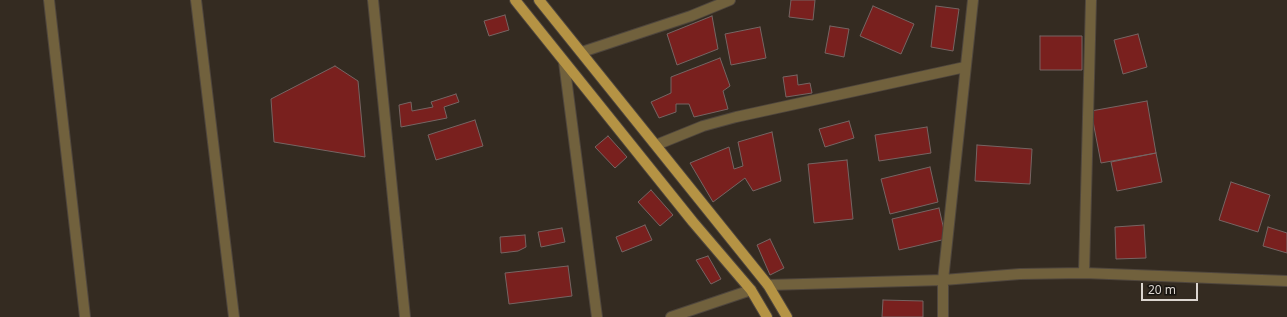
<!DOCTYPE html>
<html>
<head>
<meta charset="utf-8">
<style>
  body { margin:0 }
  #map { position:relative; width:1287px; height:317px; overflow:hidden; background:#342b21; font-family:"Noto Sans",sans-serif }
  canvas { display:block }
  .scale { position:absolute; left:1141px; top:283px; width:57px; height:18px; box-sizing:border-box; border:2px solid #dcd6d0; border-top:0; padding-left:5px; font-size:12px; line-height:14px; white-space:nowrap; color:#dcd6d0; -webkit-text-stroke:3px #181410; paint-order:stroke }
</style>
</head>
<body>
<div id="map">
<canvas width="1287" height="317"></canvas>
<div class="scale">20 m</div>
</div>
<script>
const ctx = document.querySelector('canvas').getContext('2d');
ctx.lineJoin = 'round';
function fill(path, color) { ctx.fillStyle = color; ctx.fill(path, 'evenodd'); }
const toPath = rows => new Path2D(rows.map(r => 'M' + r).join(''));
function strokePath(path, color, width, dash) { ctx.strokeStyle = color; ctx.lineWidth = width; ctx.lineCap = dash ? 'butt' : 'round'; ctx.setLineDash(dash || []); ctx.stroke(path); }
const building = toPath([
  [791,0,815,0,813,20,789,17,791,0],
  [873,6,914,24,901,54,860,36,873,6],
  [936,6,959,9,953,51,931,47,936,6],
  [505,15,509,30,489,36,484,21,505,15],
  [712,16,718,49,677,65,667,34,712,16],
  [830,26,849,29,844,57,825,53,830,26],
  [760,27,766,58,731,65,725,34,760,27],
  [1138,34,1147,67,1123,74,1114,40,1138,34],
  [1040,36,1082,36,1082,70,1040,70,1040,36],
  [720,58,730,86,723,91,728,109,694,117,689,104,676,104,676,112,659,118,651,102,671,93,671,77,720,58],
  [335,66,358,81,365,157,274,142,271,99,335,66],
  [797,75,798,85,810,83,812,93,786,97,783,77,797,75],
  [456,94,459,102,444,107,447,118,401,127,399,105,411,102,412,111,433,107,431,102,456,94],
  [1147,101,1156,153,1101,163,1091,111,1147,101],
  [475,120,483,146,436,160,428,135,475,120],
  [849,121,854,138,825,147,819,129,849,121],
  [927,127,931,153,879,161,875,135,927,127],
  [772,132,781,181,753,191,745,178,713,202,690,163,729,147,734,169,743,166,738,142,772,132],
  [608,136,627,157,615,168,595,147,608,136],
  [977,145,1032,149,1030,184,975,181,977,145],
  [1156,153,1162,182,1117,191,1111,162,1156,153],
  [847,160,853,219,814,223,808,164,847,160],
  [930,167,938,202,890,214,881,179,930,167],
  [1231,182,1270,195,1258,232,1219,220,1231,182],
  [651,190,673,215,660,226,638,202,651,190],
  [939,208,946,239,899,250,892,219,939,208],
  [645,225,652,240,622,252,616,237,645,225],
  [1144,225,1146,258,1116,259,1115,227,1144,225],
  [1268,227,1287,233,1287,253,1263,246,1268,227],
  [562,228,565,242,541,247,538,232,562,228],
  [525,235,526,247,518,251,501,253,500,237,525,235],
  [770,239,784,268,770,275,757,245,770,239],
  [708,256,721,279,711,284,696,260,708,256],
  [568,266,572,296,509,304,505,273,568,266],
  [883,300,923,301,923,317,882,317,883,300]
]);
fill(building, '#79201e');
strokePath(building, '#766563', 1);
const minor = toPath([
  [49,0,85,317],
  [196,0,234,317],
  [373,0,405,317],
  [582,52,691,16,730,0],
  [564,62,597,317],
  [656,145,703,126,736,117,965,67],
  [1084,273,1091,0],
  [768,285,943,280,1020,274,1084,273,1287,281],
  [671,317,751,290],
  [943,317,943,280,973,0]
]);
const primary = toPath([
  [515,0,693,222,751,290,767,317],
  [539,0,768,285,787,317]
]);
strokePath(minor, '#4f463d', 12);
strokePath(primary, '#4f463d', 12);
strokePath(minor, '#71613d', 10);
strokePath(primary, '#b59344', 10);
</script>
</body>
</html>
